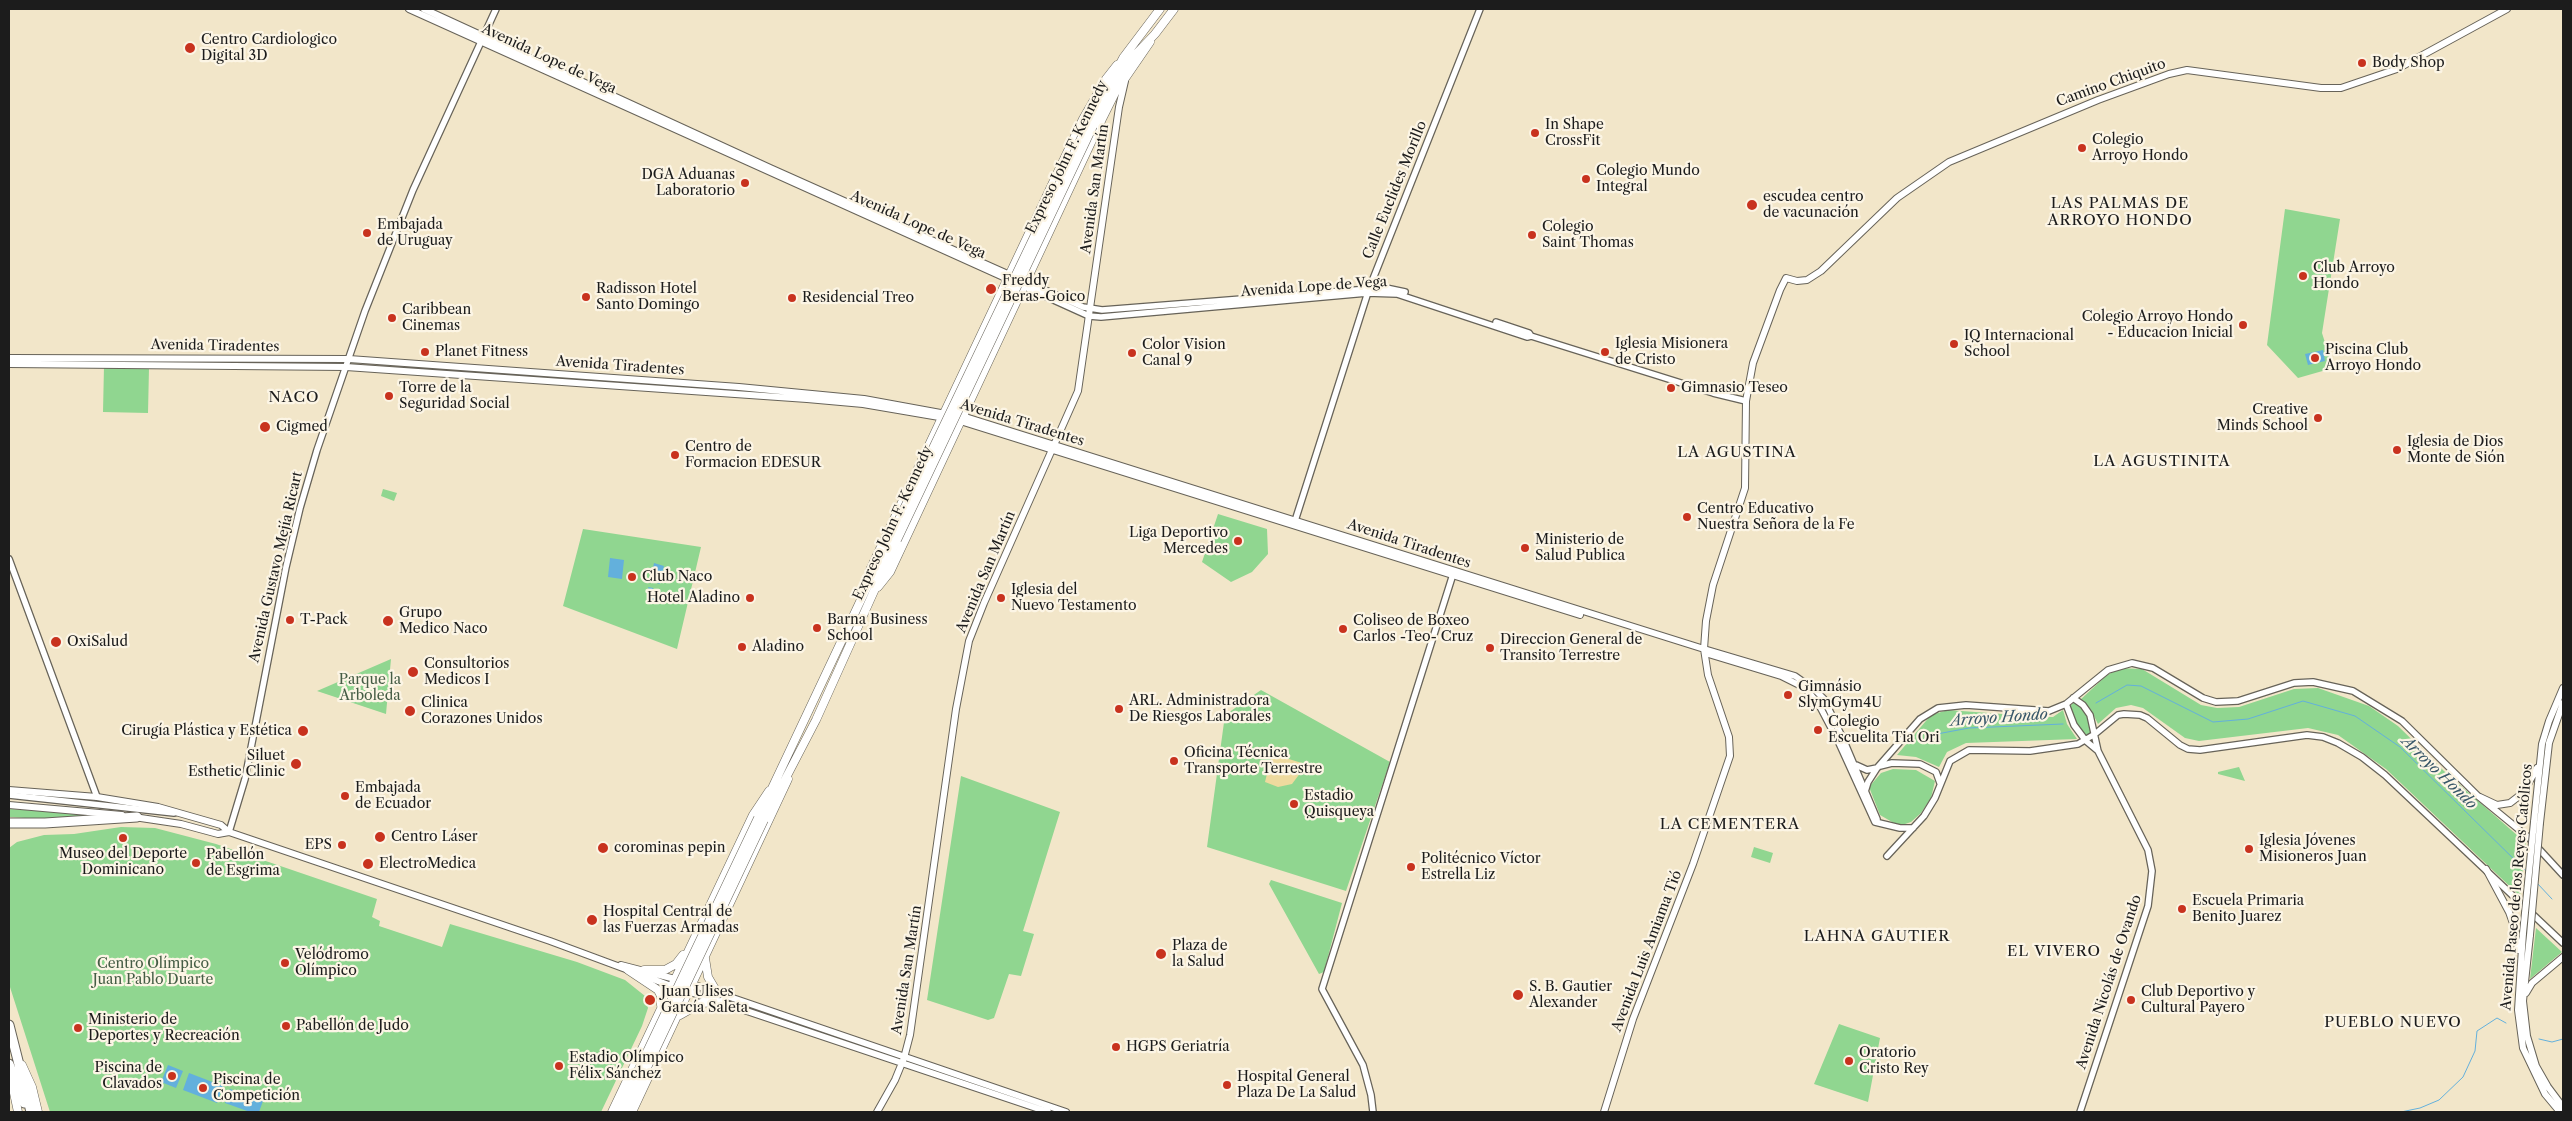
<!DOCTYPE html>
<html>
<head>
<meta charset="utf-8">
<style>
  body { margin:0 }
  #map { position:relative; width:2572px; height:1121px; overflow:hidden; background:#f2e6c9; font-family:"Libre Caslon Text",serif }
  canvas { display:block }
  .frame { position:absolute; inset:0; border:10px solid #1c1c1c; pointer-events:none }
</style>
</head>
<body>
<div id="map">
<canvas width="2572" height="1121"></canvas>
<div class="frame"></div>
</div>
<script>
const ctx = document.querySelector('canvas').getContext('2d');
ctx.lineJoin = 'round';
function fill(path, color) { ctx.fillStyle = color; ctx.fill(path, 'evenodd'); }
const toPath = rows => new Path2D(rows.map(r => 'M' + r).join(''));
function strokePath(path, color, width, dash) { ctx.strokeStyle = color; ctx.lineWidth = width; ctx.lineCap = dash ? 'butt' : 'round'; ctx.setLineDash(dash || []); ctx.stroke(path); }
function drawText(font, color, halo, rows, align = 'center') {
  ctx.font = font + ' "Libre Caslon Text",serif'; ctx.lineWidth = 4.5; ctx.setLineDash([]); ctx.textBaseline = 'middle'; ctx.strokeStyle = halo; ctx.fillStyle = color; for (const [text, x, y, turn = 0] of rows) {
    ctx.save(); ctx.translate(x, y); ctx.rotate((+turn || 0) * Math.PI / 180); ctx.textAlign = isNaN(turn) ? turn : align; if (halo) ctx.strokeText(text, 0, 0); ctx.fillText(text, 0, 0); ctx.restore();
  }
}
fill(toPath([
  [2285,209,2340,219,2322,333,2333,368,2298,378,2267,345],
  [104,366,149,368,148,413,103,412],
  [383,489,397,493,394,501,381,496],
  [1218,514,1267,529,1268,554,1252,572,1231,582,1202,562],
  [583,529,701,547,677,649,563,606],
  [391,659,386,714,317,691],
  [2119,668,2142,669,2201,705,2217,708,2239,707,2294,689,2318,688,2369,706,2398,726,2444,771,2526,843,2520,896,2386,769,2338,735,2308,728,2199,741,2185,738,2143,708,2131,705,2116,708,2098,724,2091,710,2080,700,2106,676],
  [1261,690,1390,762,1346,891,1207,847,1225,715],
  [2074,702,2086,712,2092,733,2085,737,2074,723,2069,707],
  [1948,710,2043,717,2053,717,2063,710,2067,724,2077,739,1966,743,1947,752,1939,767,1916,757,1897,755,1931,715],
  [2239,767,2245,781,2218,774,2218,772],
  [1893,769,1916,770,1935,781,1931,798,1921,813,1911,822,1899,826,1880,815,1869,787,1881,773],
  [961,776,1060,812,1023,931,1034,934,1021,976,1009,974,994,1018,988,1020,927,1000],
  [9,809,107,815,41,819,9,817],
  [121,827,155,828,216,844,377,899,372,917,380,921,379,926,442,947,450,924,577,962,625,980,645,996,648,1008,642,1026,601,1112,50,1112,9,984,9,848,17,842,44,835,74,834],
  [1754,847,1773,853,1770,863,1751,857],
  [1271,880,1342,903,1324,972,1319,974,1269,884],
  [2536,928,2562,952,2530,979],
  [1839,1024,1880,1038,1868,1102,1814,1084]
]), '#90d690');
fill(toPath([
  [1272,754,1302,763,1301,772,1292,784,1278,787,1265,782]
]), '#eeda9e');
fill(toPath([
  [2323,350,2325,361,2308,365,2305,354],
  [610,558,624,560,622,579,608,577],
  [654,563,664,566,660,584,650,581],
  [648,587,653,588,656,601,653,604,647,603,650,593],
  [168,1065,183,1071,176,1088,161,1082],
  [189,1073,223,1086,217,1103,183,1090],
  [230,1089,263,1101,259,1112,250,1112,225,1103]
]), '#63b0dc');
strokePath(toPath([
  [2096,703,2127,685,2141,686,2213,722,2248,719,2303,701,2355,716,2400,747,2526,871],
  [1937,734,1969,728,2063,724],
  [2537,883,2552,899],
  [2539,1039,2552,1042,2563,1039],
  [2401,1112,2420,1108,2439,1100,2463,1077,2475,1051,2477,1031,2497,1018,2506,1023]
]), '#63b0dc', 1);
const tertiary = toPath([
  [1027,282,1083,307,1102,310,1369,289,1386,288,1405,292],
  [1025,287,1089,316,1101,317,1367,293,1397,294,1527,337,1531,336,1713,393,1746,401],
  [1496,322,1529,333,1531,336],
  [1294,524,1369,289,1480,9],
  [9,559,97,797],
  [1704,649,1795,676,1815,690,1824,699,1844,741,1877,819],
  [1705,653,1781,676,1805,688,1818,703,1839,743,1875,822,1900,828,1913,828],
  [2073,698,2083,705,2090,715,2098,751,2148,850,2152,871,2148,906,2080,1112],
  [2066,704,2074,725,2086,741,2098,751],
  [1856,765,1867,770,1877,768],
  [1880,766,1892,763,1920,764,1936,772,1940,783],
  [9,795,174,813],
  [1864,795,1868,782,1877,768,1920,719,1938,708,1966,705,2049,711,2066,704,2108,670,2132,663,2153,668,2203,698,2216,702,2238,701,2294,683,2313,682,2353,691,2402,721,2478,796,2528,837,2563,875],
  [229,832,245,779,286,567,300,508,317,450,365,311,413,190,496,9],
  [1887,856,1924,816,1935,798,1950,761,1969,750,2030,751,2078,744,2095,734,2118,715,2124,714,2140,715,2147,718,2180,745,2188,749,2200,750,2307,735,2323,737,2338,743,2362,757,2385,775,2563,943],
  [1373,1112,1371,1095,1363,1065,1322,989,1454,571]
]);
const secondary = toPath([
  [409,9,1010,280],
  [424,9,770,168,1012,276],
  [9,358,349,359,739,387,864,399,946,414],
  [9,364,346,367,807,399,863,404,945,418],
  [959,415,1704,649],
  [957,420,1580,615],
  [9,790,97,797,158,807,221,825,229,832,550,941,674,987],
  [2480,797,2497,805,2510,803,2523,793,2537,768],
  [9,805,122,815],
  [134,817,181,824,218,834,229,832],
  [2534,822,2542,744,2549,721,2563,688],
  [2540,823,2549,743,2563,703],
  [2486,869,2509,912,2515,929,2518,950],
  [2523,933,2518,1010,2523,1048,2545,1094,2560,1112],
  [2530,935,2523,1001,2527,1036,2536,1066,2548,1087,2563,1107],
  [621,965,679,980],
  [689,983,1066,1112],
  [684,990,1048,1112],
  [2526,993,2532,983,2563,957],
  [877,1112,895,1080,904,1058,910,1035,956,709,969,641,984,603,1078,391,1119,107,1125,81],
  [1604,1112,1633,1019,1693,864,1730,756,1729,737,1708,675,1704,649,1706,621,1713,585,1745,488,1746,401,1753,363,1780,290,1786,278,1797,281,1807,280,1821,271,1897,198,1949,162,2098,100,2169,74,2187,70,2321,88,2341,88,2397,69,2507,9]
]);
const primary = toPath([
  [867,583,870,570,1083,119,1106,79,1117,65],
  [878,587,890,572,1102,119,1115,93,1150,42],
  [705,958,708,977,718,994],
  [628,970,658,990,661,996,661,1005],
  [644,970,665,970,676,964,683,955],
  [680,1015,701,1003,722,1002],
  [22,1065,32,1087,38,1112],
  [10,1074,18,1112],
  [612,1112,753,815,769,791],
  [632,1112,788,779]
]);
const trunk = toPath([
  [1088,124,1123,58,1160,9],
  [1093,126,1110,92,1133,57,1155,34,1174,9],
  [758,818,891,536],
  [764,820,816,720,897,540],
  [619,1112,636,1075],
  [626,1112,642,1078]
]);
const motorway = toPath([
  [9,823,45,823,137,817],
  [9,1025,31,1112],
  [9,1064,24,1103]
]);
strokePath(tertiary, '#676359', 8);
strokePath(secondary, '#676359', 8);
strokePath(primary, '#676359', 9);
strokePath(trunk, '#676359', 9);
strokePath(motorway, '#676359', 11);
strokePath(tertiary, '#fff', 5.5);
strokePath(secondary, '#fff', 6);
strokePath(primary, '#fff', 8);
strokePath(trunk, '#fff', 8);
strokePath(motorway, '#fff', 9);
const secondaryBridge = toPath([
  [2523,933,2534,822],
  [2530,935,2540,823]
]);
const trunkBridge = toPath([
  [891,536,1088,124],
  [897,540,1093,126],
  [636,1075,758,818],
  [642,1078,764,820]
]);
strokePath(secondaryBridge, '#676359', 8, []);
strokePath(trunkBridge, '#676359', 9, []);
strokePath(secondaryBridge, '#fff', 6);
strokePath(trunkBridge, '#fff', 8);
for (const [x, y, r, color] of [
  [190,48,6,"#c8321e"],
  [2362,63,5,"#c8321e"],
  [1535,133,5,"#c8321e"],
  [2082,148,5,"#c8321e"],
  [1586,179,5,"#c8321e"],
  [745,183,5,"#c8321e"],
  [1752,205,6,"#c8321e"],
  [367,233,5,"#c8321e"],
  [1532,235,5,"#c8321e"],
  [2303,276,5,"#c8321e"],
  [991,289,6,"#c8321e"],
  [586,297,5,"#c8321e"],
  [792,298,5,"#c8321e"],
  [392,318,5,"#c8321e"],
  [2243,325,5,"#c8321e"],
  [1954,344,5,"#c8321e"],
  [425,352,5,"#c8321e"],
  [1605,352,5,"#c8321e"],
  [1132,353,5,"#c8321e"],
  [2315,358,5,"#c8321e"],
  [1671,388,5,"#c8321e"],
  [389,396,5,"#c8321e"],
  [2318,418,5,"#c8321e"],
  [265,427,6,"#c8321e"],
  [2397,450,5,"#c8321e"],
  [675,455,5,"#c8321e"],
  [1687,517,5,"#c8321e"],
  [1238,541,5,"#c8321e"],
  [1525,548,5,"#c8321e"],
  [632,577,5,"#c8321e"],
  [750,598,5,"#c8321e"],
  [1001,598,5,"#c8321e"],
  [290,620,5,"#c8321e"],
  [388,621,6,"#c8321e"],
  [817,628,5,"#c8321e"],
  [1343,629,5,"#c8321e"],
  [56,642,6,"#c8321e"],
  [742,647,5,"#c8321e"],
  [1490,648,5,"#c8321e"],
  [413,672,6,"#c8321e"],
  [1788,695,5,"#c8321e"],
  [1119,709,5,"#c8321e"],
  [410,711,6,"#c8321e"],
  [1818,730,5,"#c8321e"],
  [303,731,6,"#c8321e"],
  [1174,761,5,"#c8321e"],
  [296,764,6,"#c8321e"],
  [345,796,5,"#c8321e"],
  [1294,804,5,"#c8321e"],
  [380,837,6,"#c8321e"],
  [123,838,5,"#c8321e"],
  [342,845,5,"#c8321e"],
  [603,848,6,"#c8321e"],
  [2249,849,5,"#c8321e"],
  [196,863,5,"#c8321e"],
  [368,864,6,"#c8321e"],
  [1411,867,5,"#c8321e"],
  [2182,909,5,"#c8321e"],
  [592,920,6,"#c8321e"],
  [1161,954,6,"#c8321e"],
  [285,963,5,"#c8321e"],
  [1518,995,6,"#c8321e"],
  [650,1000,6,"#c8321e"],
  [2131,1000,5,"#c8321e"],
  [286,1026,5,"#c8321e"],
  [78,1028,5,"#c8321e"],
  [1116,1047,5,"#c8321e"],
  [1849,1061,5,"#c8321e"],
  [559,1066,5,"#c8321e"],
  [172,1076,5,"#c8321e"],
  [1227,1085,5,"#c8321e"],
  [203,1088,5,"#c8321e"]
]) { const dot = new Path2D(); dot.arc(x, y, r, 0, 2 * Math.PI); ctx.fillStyle = color; ctx.fill(dot); strokePath(dot, '#fcf5e5', 2); }
drawText('14px', '#1c1c1c', '#fcf5e5', [
  ["Centro Cardiologico",201,40],
  ["Digital 3D",201,56],
  ["Body Shop",2372,63],
  ["In Shape",1545,125],
  ["CrossFit",1545,141],
  ["Colegio",2092,140],
  ["Arroyo Hondo",2092,156],
  ["Colegio Mundo",1596,171],
  ["Integral",1596,187],
  ["DGA Aduanas",735,175,"right"],
  ["Laboratorio",735,191,"right"],
  ["escudea centro",1763,197],
  ["de vacunación",1763,213],
  ["Embajada",377,225],
  ["de Uruguay",377,241],
  ["Colegio",1542,227],
  ["Saint Thomas",1542,243],
  ["Club Arroyo",2313,268],
  ["Hondo",2313,284],
  ["Freddy",1002,281],
  ["Beras-Goico",1002,297],
  ["Radisson Hotel",596,289],
  ["Santo Domingo",596,305],
  ["Residencial Treo",802,298],
  ["Caribbean",402,310],
  ["Cinemas",402,326],
  ["Colegio Arroyo Hondo",2233,317,"right"],
  ["- Educacion Inicial",2233,333,"right"],
  ["IQ Internacional",1964,336],
  ["School",1964,352],
  ["Iglesia Misionera",1615,344],
  ["de Cristo",1615,360],
  ["Color Vision",1142,345],
  ["Canal 9",1142,361],
  ["Piscina Club",2325,350],
  ["Arroyo Hondo",2325,366],
  ["Planet Fitness",435,352],
  ["Torre de la",399,388],
  ["Seguridad Social",399,404],
  ["Gimnasio Teseo",1681,388],
  ["Creative",2308,410,"right"],
  ["Minds School",2308,426,"right"],
  ["Cigmed",276,427],
  ["Iglesia de Dios",2407,442],
  ["Monte de Sión",2407,458],
  ["Centro de",685,447],
  ["Formacion EDESUR",685,463],
  ["Centro Educativo",1697,509],
  ["Nuestra Señora de la Fe",1697,525],
  ["Liga Deportivo",1228,533,"right"],
  ["Mercedes",1228,549,"right"],
  ["Ministerio de",1535,540],
  ["Salud Publica",1535,556],
  ["Club Naco",642,577],
  ["Iglesia del",1011,590],
  ["Nuevo Testamento",1011,606],
  ["Hotel Aladino",740,598,"right"],
  ["Grupo",399,613],
  ["Medico Naco",399,629],
  ["T-Pack",300,620],
  ["Barna Business",827,620],
  ["School",827,636],
  ["Coliseo de Boxeo",1353,621],
  ["Carlos -Teo- Cruz",1353,637],
  ["Direccion General de",1500,640],
  ["Transito Terrestre",1500,656],
  ["OxiSalud",67,642],
  ["Aladino",752,647],
  ["Consultorios",424,664],
  ["Medicos I",424,680],
  ["Gimnásio",1798,687],
  ["SlymGym4U",1798,703],
  ["ARL. Administradora",1129,701],
  ["De Riesgos Laborales",1129,717],
  ["Clinica",421,703],
  ["Corazones Unidos",421,719],
  ["Colegio",1828,722],
  ["Escuelita Tia Ori",1828,738],
  ["Cirugía Plástica y Estética",292,731,"right"],
  ["Oficina Técnica",1184,753],
  ["Transporte Terrestre",1184,769],
  ["Siluet",285,756,"right"],
  ["Esthetic Clinic",285,772,"right"],
  ["Embajada",355,788],
  ["de Ecuador",355,804],
  ["Estadio",1304,796],
  ["Quisqueya",1304,812],
  ["Centro Láser",391,837],
  ["Iglesia Jóvenes",2259,841],
  ["Misioneros Juan",2259,857],
  ["EPS",332,845,"right"],
  ["corominas pepin",614,848],
  ["Museo del Deporte",123,854,"center"],
  ["Dominicano",123,870,"center"],
  ["Pabellón",206,855],
  ["de Esgrima",206,871],
  ["Politécnico Víctor",1421,859],
  ["Estrella Liz",1421,875],
  ["ElectroMedica",379,864],
  ["Escuela Primaria",2192,901],
  ["Benito Juarez",2192,917],
  ["Hospital Central de",603,912],
  ["las Fuerzas Armadas",603,928],
  ["Plaza de",1172,946],
  ["la Salud",1172,962],
  ["Velódromo",295,955],
  ["Olímpico",295,971],
  ["S. B. Gautier",1529,987],
  ["Alexander",1529,1003],
  ["Juan Ulises",661,992],
  ["García Saleta",661,1008],
  ["Club Deportivo y",2141,992],
  ["Cultural Payero",2141,1008],
  ["Ministerio de",88,1020],
  ["Deportes y Recreación",88,1036],
  ["Pabellón de Judo",296,1026],
  ["HGPS Geriatría",1126,1047],
  ["Oratorio",1859,1053],
  ["Cristo Rey",1859,1069],
  ["Estadio Olímpico",569,1058],
  ["Félix Sánchez",569,1074],
  ["Piscina de",162,1068,"right"],
  ["Clavados",162,1084,"right"],
  ["Hospital General",1237,1077],
  ["Plaza De La Salud",1237,1093],
  ["Piscina de",213,1080],
  ["Competición",213,1096]
], 'left');
drawText('14px', '#1c1c1c', '#fcf5e5', [
  ["Avenida Lope de Vega",549,59,25],
  ["Camino Chiquito",2111,83,-20],
  ["Expreso John F. Kennedy",1067,157,-64],
  ["Avenida San Martín",1095,189,-82],
  ["Calle Euclides Morillo",1395,190,-68],
  ["Avenida Lope de Vega",918,225,24],
  ["Avenida Lope de Vega",1314,287,-4],
  ["Avenida Tiradentes",215,346,1],
  ["Avenida Tiradentes",620,366,4],
  ["Avenida Tiradentes",1022,423,17],
  ["Expreso John F. Kennedy",893,523,-65],
  ["Avenida Tiradentes",1409,544,18],
  ["Avenida Gustavo Mejía Ricart",276,567,-77],
  ["Avenida San Martín",986,572,-67],
  ["Avenida Paseo de los Reyes Católicos",2517,887,-85],
  ["Avenida Luis Amiama Tió",1647,951,-69],
  ["Avenida San Martín",907,970,-81],
  ["Avenida Nicolás de Ovando",2109,982,-72]
]);
drawText('14px', '#455d45', '#fcf5e5', [
  ["Parque la",370,680],
  ["Arboleda",370,696],
  ["Centro Olímpico",153,964],
  ["Juan Pablo Duarte",153,980]
]);
ctx.letterSpacing = '1px';
drawText('15px', '#1c1c1c', '#fcf5e5', [
  ["LAS PALMAS DE",2120,204],
  ["ARROYO HONDO",2120,221],
  ["NACO",294,398],
  ["LA AGUSTINA",1737,453],
  ["LA AGUSTINITA",2162,462],
  ["LA CEMENTERA",1730,825],
  ["LAHNA GAUTIER",1877,937],
  ["EL VIVERO",2054,952],
  ["PUEBLO NUEVO",2393,1023]
]);
ctx.letterSpacing = '0px';
drawText('italic 15px', '#385769', '#fcf5e5', [
  ["Arroyo Hondo",1999,718,-4],
  ["Arroyo Hondo",2439,773,44]
]);
</script>
</body>
</html>
